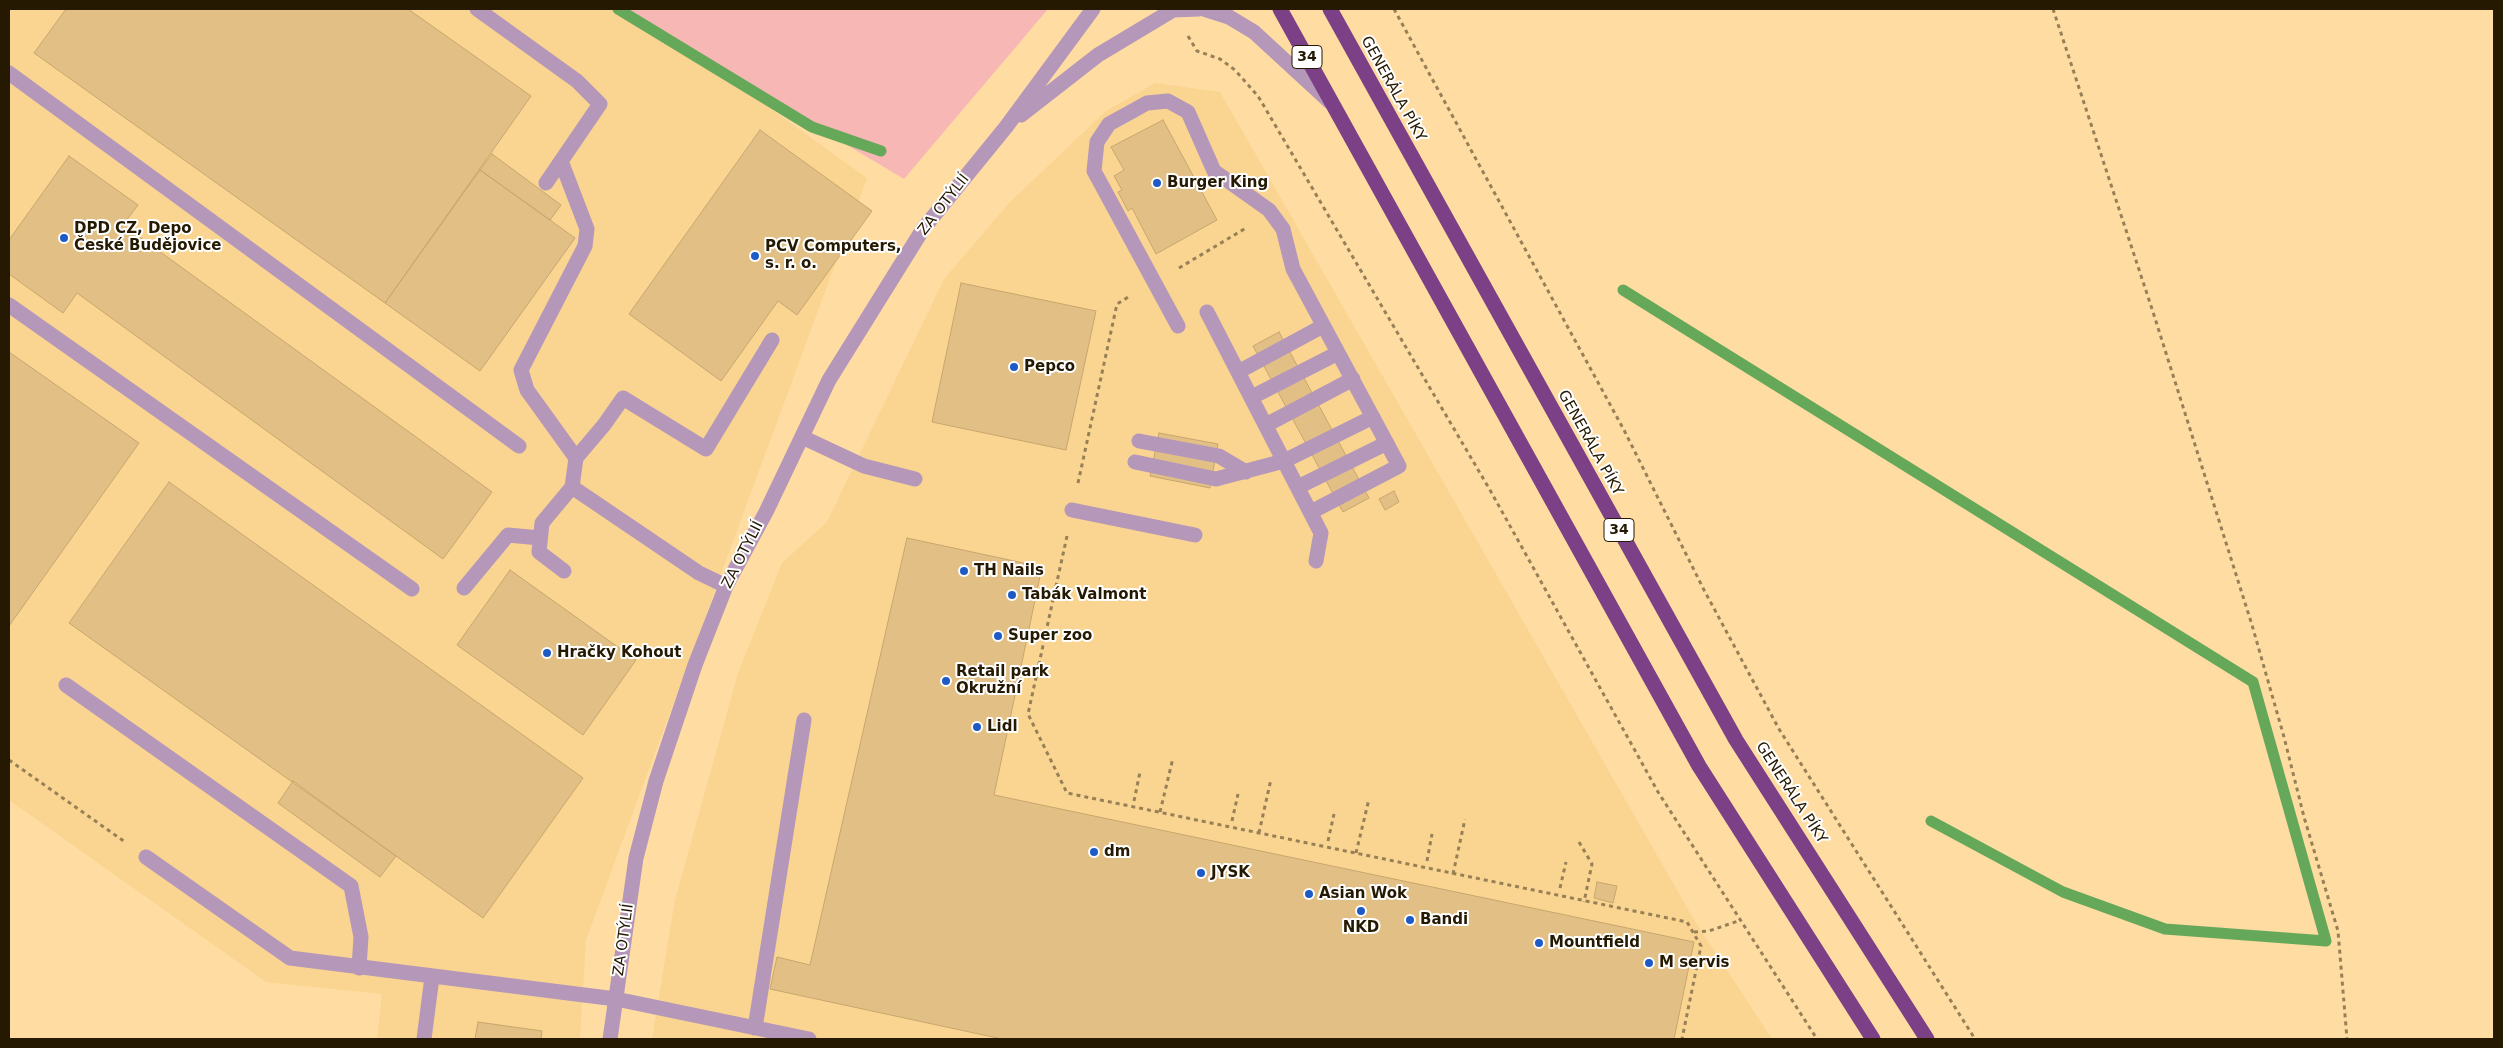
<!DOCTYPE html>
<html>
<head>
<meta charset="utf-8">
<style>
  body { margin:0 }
  #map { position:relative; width:2503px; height:1048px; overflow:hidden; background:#ffdca1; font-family:"DejaVu Sans",sans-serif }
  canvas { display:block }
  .frame { position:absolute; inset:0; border:10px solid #251902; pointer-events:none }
</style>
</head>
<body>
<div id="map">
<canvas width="2503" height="1048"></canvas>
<div class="frame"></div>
</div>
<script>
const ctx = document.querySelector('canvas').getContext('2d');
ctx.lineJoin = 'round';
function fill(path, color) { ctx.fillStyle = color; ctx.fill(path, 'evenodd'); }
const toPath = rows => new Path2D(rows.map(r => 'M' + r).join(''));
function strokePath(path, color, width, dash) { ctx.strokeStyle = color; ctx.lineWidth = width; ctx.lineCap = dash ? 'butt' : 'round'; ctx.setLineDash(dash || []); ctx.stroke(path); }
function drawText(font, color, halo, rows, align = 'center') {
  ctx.font = font + ' "DejaVu Sans",sans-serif'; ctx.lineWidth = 4; ctx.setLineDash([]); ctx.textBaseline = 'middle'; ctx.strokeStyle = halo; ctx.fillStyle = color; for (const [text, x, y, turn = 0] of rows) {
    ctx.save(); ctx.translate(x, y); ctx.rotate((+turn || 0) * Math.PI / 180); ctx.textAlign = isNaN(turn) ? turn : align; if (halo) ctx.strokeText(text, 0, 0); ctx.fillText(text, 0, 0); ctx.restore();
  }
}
fill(toPath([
  [9,9,619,9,689,50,867,178,586,940,580,1039,377,1039,382,994,266,982,9,800],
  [1155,83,1220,92,1693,918,1772,1039,652,1039,675,900,738,673,782,563,827,522,944,279,1009,203,1106,111]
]), '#fad491');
fill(toPath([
  [619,9,1048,9,904,179]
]), '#f7b8b5');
strokePath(toPath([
  [618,9,812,127,881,151],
  [1623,290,2253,682,2326,941,2165,929,2063,892,1931,821]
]), '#65a85a', 11);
const building = toPath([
  [66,9,408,9,531,96,385,303,34,53,66,9],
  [1163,120,1217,220,1156,254,1132,208,1128,211,1118,192,1122,190,1114,176,1124,170,1111,147,1163,120],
  [760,130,872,211,797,315,778,301,721,381,629,314,760,130],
  [492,154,561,205,550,220,480,170,492,154],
  [69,156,138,205,123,225,492,492,443,559,77,293,63,313,9,274,9,240,69,156],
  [480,170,575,238,480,371,385,303,480,170],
  [961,283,1096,311,1066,450,932,422,961,283],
  [1279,332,1369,498,1343,512,1253,346,1279,332],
  [9,352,139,443,9,626,9,352],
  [1159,433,1218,444,1210,488,1150,476,1159,433],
  [169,482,583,778,483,918,69,623,169,482],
  [1394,491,1399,502,1385,510,1379,499,1394,491],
  [907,538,1042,567,994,795,1694,942,1674,1039,1002,1039,770,989,777,957,810,965,907,538],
  [510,570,636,660,583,735,457,645,510,570],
  [293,781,396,856,380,877,278,803,293,781],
  [1597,882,1617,886,1613,903,1594,898,1597,882],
  [478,1022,542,1031,541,1039,475,1039,478,1022]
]);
fill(building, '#e2c085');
strokePath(building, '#c8a76d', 1);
strokePath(toPath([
  [1394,9,1624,430,1704,590,1779,729,1975,1039],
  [2053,9,2153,312,2252,625,2284,737,2304,817,2338,931,2347,1039],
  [1188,36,1197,51,1220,59,1235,70,1258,96,1490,490,1658,792,1817,1039],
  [1179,268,1246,228],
  [1078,483,1117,304,1130,296],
  [1067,536,1028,714,1067,793,1687,922,1701,946,1682,1039],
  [9,760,125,842],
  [1134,801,1140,772],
  [1160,812,1173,758],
  [1232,821,1238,794],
  [1259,833,1271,779],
  [1328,841,1334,814],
  [1579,842,1592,864,1584,902],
  [1356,853,1369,799],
  [1427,861,1432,834],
  [1453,874,1465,819],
  [1560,888,1566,862],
  [1694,932,1709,931,1741,920]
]), '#988056', 3, [4, 4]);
strokePath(toPath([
  [477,9,577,81,600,104,546,183],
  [9,73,519,446],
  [561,161,587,229,585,246,521,370,527,390,576,458],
  [9,305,412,589],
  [1207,312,1321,533,1316,561],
  [1178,326,1094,171,1097,142,1109,124,1147,103,1168,101,1188,112,1214,171,1269,210,1283,229,1293,269,1399,466,1311,512],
  [1238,372,1323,326],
  [1252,397,1338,353],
  [1266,425,1353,379],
  [802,437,864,466,915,479],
  [1139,441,1219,456,1246,472],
  [1135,462,1216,479,1284,461,1373,417],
  [572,487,576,458,604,425,623,398,706,449,772,340],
  [1298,487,1387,443],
  [1072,510,1195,535],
  [564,571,539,552,542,523,572,487,699,573,726,586],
  [464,588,508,535,540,538],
  [66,685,351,886,361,937,359,968],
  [146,857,290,958,616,999,809,1039],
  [755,1028,804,720],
  [424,1039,432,977]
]), '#b497b9', 15);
strokePath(toPath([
  [1204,9,1229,17,1254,32,1330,102],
  [1021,115,1098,55,1173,10,1199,9],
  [610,1039,636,858,656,781,695,665,726,586,766,512,829,380,923,229,1006,127,1093,9]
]), '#b497b9', 15);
strokePath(toPath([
  [1280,9,1699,766,1873,1039],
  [1330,9,1736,740,1927,1039]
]), '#7c4087', 15);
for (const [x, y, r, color] of [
  [1157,183,5,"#1d5ac6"],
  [64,238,5,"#1d5ac6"],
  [755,256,5,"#1d5ac6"],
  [1014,367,5,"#1d5ac6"],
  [964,571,5,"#1d5ac6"],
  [1012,595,5,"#1d5ac6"],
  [998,636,5,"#1d5ac6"],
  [547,653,5,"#1d5ac6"],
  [946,681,5,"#1d5ac6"],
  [977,727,5,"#1d5ac6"],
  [1094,852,5,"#1d5ac6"],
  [1201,873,5,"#1d5ac6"],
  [1309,894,5,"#1d5ac6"],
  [1361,911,5,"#1d5ac6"],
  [1410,920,5,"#1d5ac6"],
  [1539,943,5,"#1d5ac6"],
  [1649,963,5,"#1d5ac6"]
]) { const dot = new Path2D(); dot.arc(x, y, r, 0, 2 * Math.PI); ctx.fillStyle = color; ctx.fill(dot); strokePath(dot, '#fff', 2); }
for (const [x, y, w] of [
  [1307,57,30],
  [1619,530,30]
]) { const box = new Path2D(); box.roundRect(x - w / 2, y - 11.5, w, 23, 4); ctx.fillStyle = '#fff'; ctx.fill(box); strokePath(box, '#251902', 1); }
drawText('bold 14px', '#251902', null, [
  ["34",1307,57],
  ["34",1619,530]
]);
drawText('15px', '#251902', '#fff', [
  ["GENERÁLA PÍKY",1393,89,61],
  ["ZA OTÝLIÍ",944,205,-52],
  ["GENERÁLA PÍKY",1590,443,61],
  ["ZA OTÝLIÍ",743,555,-63],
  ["GENERÁLA PÍKY",1791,793,57],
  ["ZA OTÝLIÍ",624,940,-82]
]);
drawText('bold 15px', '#251902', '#fff', [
  ["Burger King",1167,183],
  ["DPD CZ, Depo",74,229],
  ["České Budějovice",74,246],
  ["PCV Computers,",765,247],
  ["s. r. o.",765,264],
  ["Pepco",1024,367],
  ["TH Nails",974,571],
  ["Tabák Valmont",1022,595],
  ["Super zoo",1008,636],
  ["Hračky Kohout",557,653],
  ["Retail park",956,672],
  ["Okružní",956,689],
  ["Lidl",987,727],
  ["dm",1104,852],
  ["JYSK",1211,873],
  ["Asian Wok",1319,894],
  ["Bandi",1420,920],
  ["NKD",1361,928,"center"],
  ["Mountfield",1549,943],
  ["M servis",1659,963]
], 'left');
</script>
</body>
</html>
